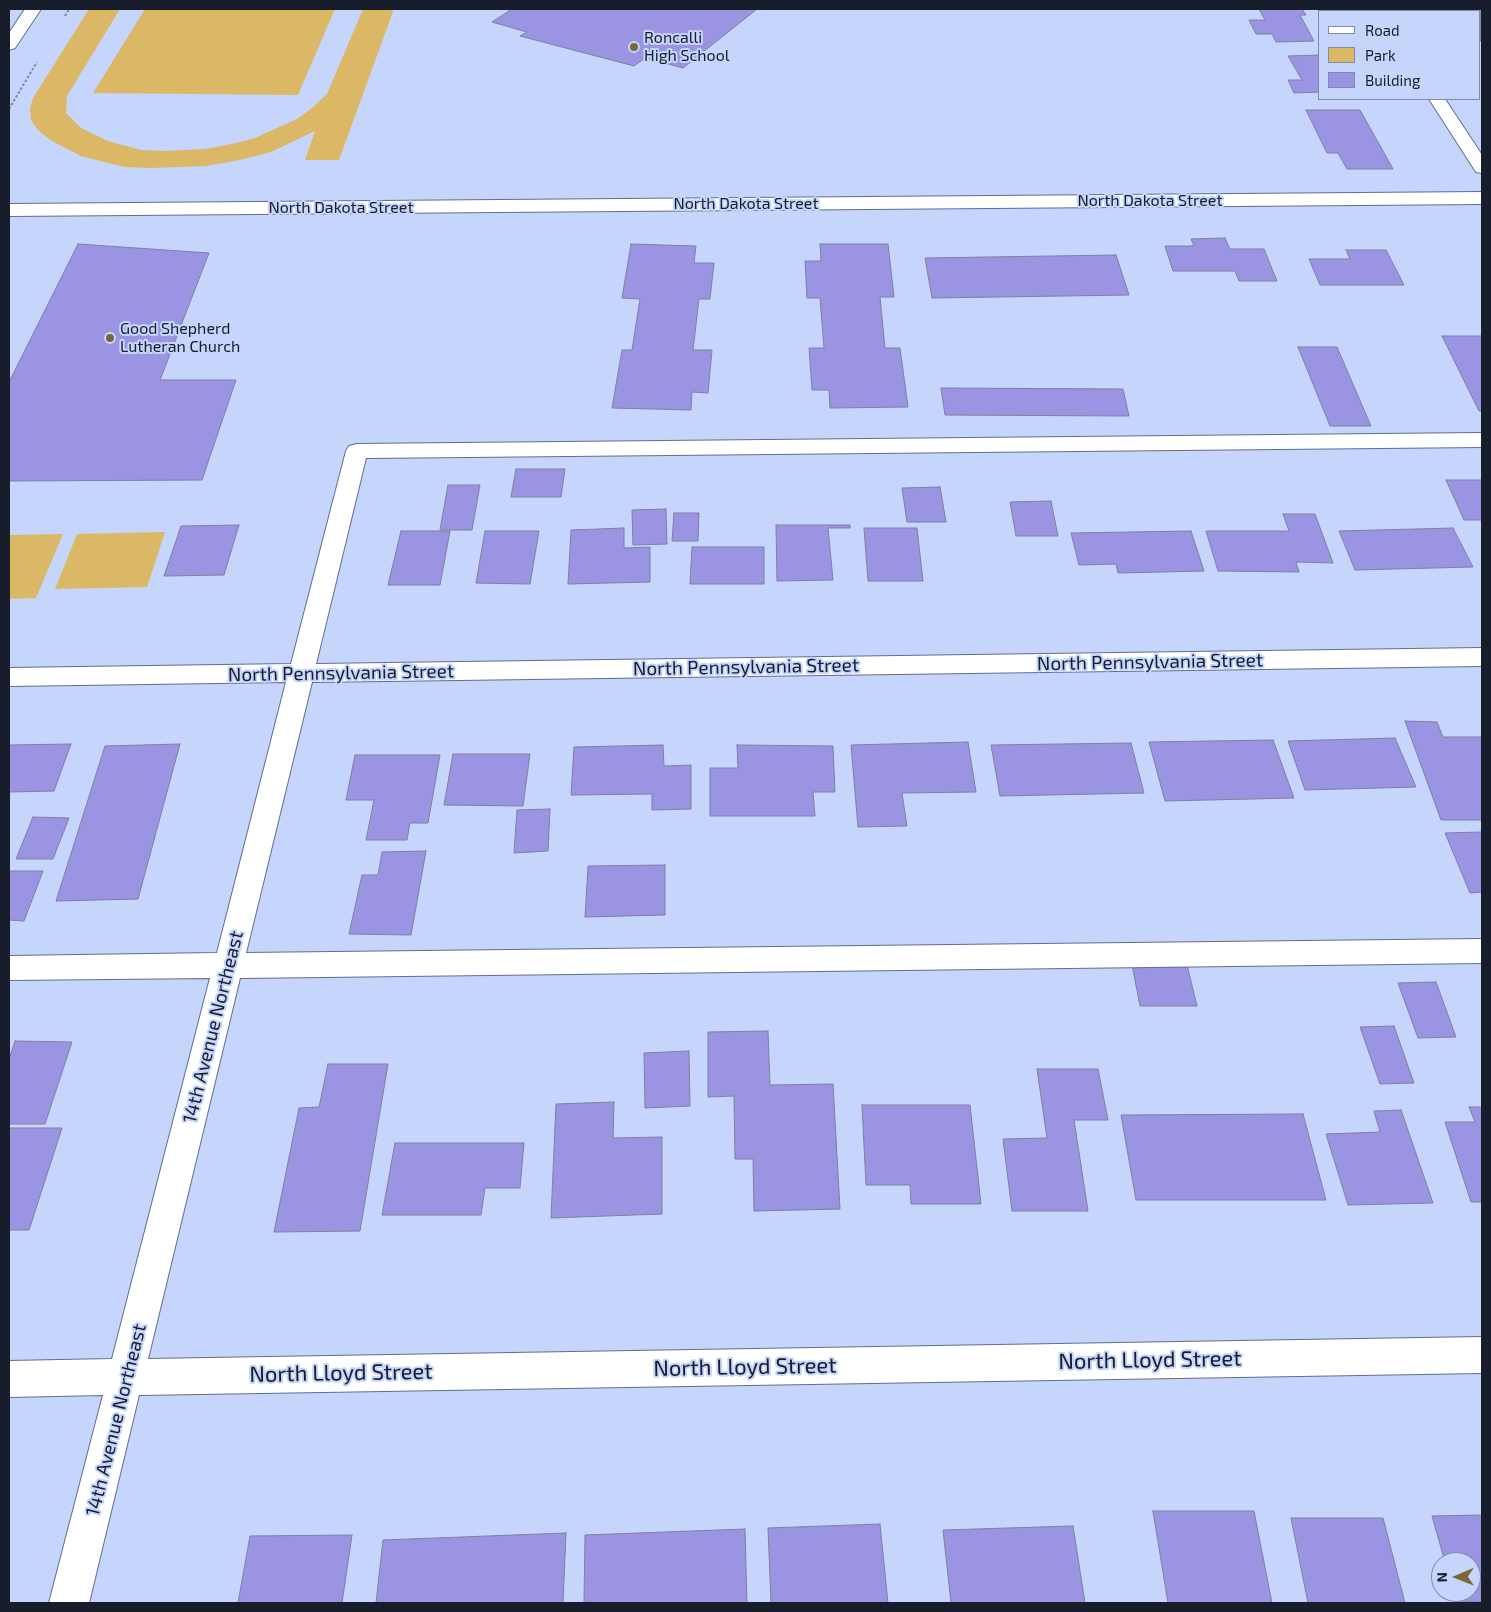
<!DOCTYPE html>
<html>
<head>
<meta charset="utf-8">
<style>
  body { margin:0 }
  #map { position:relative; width:1491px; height:1612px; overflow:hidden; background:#c5d5fb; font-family:"Exo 2",sans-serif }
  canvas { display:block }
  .frame { position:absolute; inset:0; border:10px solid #171d2b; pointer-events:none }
  .legend { position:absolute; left:1318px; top:10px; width:162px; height:90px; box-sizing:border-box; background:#c5d5fb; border:1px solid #7f8ba8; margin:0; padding:6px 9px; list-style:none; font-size:15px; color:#171d2b }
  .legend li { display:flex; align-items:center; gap:10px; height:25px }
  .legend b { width:25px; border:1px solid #7f8ba8 }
  .north { position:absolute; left:1431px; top:1552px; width:50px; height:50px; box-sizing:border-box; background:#c5d5fb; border:1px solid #7f8ba8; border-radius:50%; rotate:269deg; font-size:14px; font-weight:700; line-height:20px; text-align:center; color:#171d2b }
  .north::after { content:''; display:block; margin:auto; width:18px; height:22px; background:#7b6736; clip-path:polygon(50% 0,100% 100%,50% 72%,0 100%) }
</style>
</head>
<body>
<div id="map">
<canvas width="1491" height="1612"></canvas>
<div class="frame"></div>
<ul class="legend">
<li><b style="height:6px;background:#fff"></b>Road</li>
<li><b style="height:14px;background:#dbb866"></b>Park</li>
<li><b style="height:14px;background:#9a94e3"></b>Building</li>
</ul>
<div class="north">N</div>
</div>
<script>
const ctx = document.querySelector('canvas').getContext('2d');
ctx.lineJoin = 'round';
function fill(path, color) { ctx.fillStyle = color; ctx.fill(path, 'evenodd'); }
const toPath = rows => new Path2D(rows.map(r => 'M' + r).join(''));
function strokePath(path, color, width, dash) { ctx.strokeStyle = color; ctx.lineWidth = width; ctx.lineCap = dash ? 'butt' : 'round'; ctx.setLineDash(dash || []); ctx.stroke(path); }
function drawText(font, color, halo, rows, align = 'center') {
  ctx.font = font + ' "Exo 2",sans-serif'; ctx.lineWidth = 4; ctx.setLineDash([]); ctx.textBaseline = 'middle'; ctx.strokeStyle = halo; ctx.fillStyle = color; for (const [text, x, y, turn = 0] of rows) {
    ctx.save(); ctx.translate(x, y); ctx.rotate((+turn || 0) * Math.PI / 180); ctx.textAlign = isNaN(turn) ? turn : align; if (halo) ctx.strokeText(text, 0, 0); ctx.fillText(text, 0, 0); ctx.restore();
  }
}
fill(toPath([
  [89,9,120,9,67,96,66,113,81,128,108,141,141,150,161,151,205,149,232,144,255,138,297,119,312,108,327,94,363,9,394,9,339,160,305,160,315,131,271,152,240,160,206,166,151,168,124,167,81,156,50,140,37,129,31,120,30,108,33,98],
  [145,9,335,9,298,95,93,93],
  [165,532,147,587,55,589,77,534],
  [63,534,36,598,9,599,9,535]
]), '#dbb866');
const building = toPath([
  [512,9,757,9,683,68,645,58,634,66,520,36,527,32,492,22,512,9],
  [1259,9,1302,9,1306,15,1300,15,1314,41,1276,42,1272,34,1256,34,1249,20,1265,20,1259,9],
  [1482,9,1482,41,1480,41,1480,11,1455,10,1482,9],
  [1320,55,1320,92,1294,93,1288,80,1302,80,1288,56,1320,55],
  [1306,110,1360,110,1393,169,1347,169,1338,153,1327,153,1306,110],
  [1225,238,1230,249,1264,249,1277,281,1239,281,1235,271,1173,271,1165,246,1194,246,1191,239,1225,238],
  [78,244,209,253,160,380,236,380,202,480,9,481,9,382,78,244],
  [631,244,696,246,694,263,714,263,710,299,699,299,693,350,712,350,708,393,692,392,691,410,612,408,622,350,632,350,640,299,622,298,631,244],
  [820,244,888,244,894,297,880,297,885,348,900,348,908,407,830,408,829,390,812,390,809,348,824,348,820,298,807,298,805,261,821,261,820,244],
  [1346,250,1386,250,1404,285,1320,285,1309,259,1350,259,1346,250],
  [1116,255,1129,295,932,298,925,258,1116,255],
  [1442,336,1482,336,1482,411,1479,411,1442,336],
  [1298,347,1337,347,1371,426,1330,426,1298,347],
  [941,388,1123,389,1129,416,945,415,941,388],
  [516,469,565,469,561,497,511,497,516,469],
  [1446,480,1482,480,1482,520,1464,520,1446,480],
  [448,485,480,485,472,530,440,530,448,485],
  [940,487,946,522,907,522,902,488,940,487],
  [1051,501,1058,536,1016,536,1010,502,1051,501],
  [666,509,667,544,633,545,632,510,666,509],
  [674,513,699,513,698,541,672,541,674,513],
  [1283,514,1315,514,1333,563,1296,562,1299,572,1218,571,1206,531,1289,531,1283,514],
  [239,525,224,575,164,576,181,526,239,525],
  [776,525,850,525,850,528,828,528,833,580,777,581,776,525],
  [624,528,624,548,650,547,650,582,568,584,571,530,624,528],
  [864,528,917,528,923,581,868,581,864,528],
  [1453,528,1473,567,1355,570,1339,531,1453,528],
  [401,531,450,531,440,585,388,585,401,531],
  [485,531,539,531,530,584,476,583,485,531],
  [1191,531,1204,571,1118,573,1116,564,1079,565,1071,533,1191,531],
  [692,547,764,547,764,584,690,584,692,547],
  [1405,721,1437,722,1443,737,1482,737,1482,820,1441,820,1405,721],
  [1395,738,1416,787,1305,790,1288,741,1395,738],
  [1273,740,1294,798,1165,801,1149,742,1273,740],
  [968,742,976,792,902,793,907,826,858,827,851,745,968,742],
  [1131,743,1144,793,1000,796,991,745,1131,743],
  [71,744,54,791,9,792,9,745,71,744],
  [180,744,138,899,56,901,105,746,180,744],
  [663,745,664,766,691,765,691,809,652,810,652,794,571,795,574,747,663,745],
  [737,745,833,746,835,792,813,792,815,816,710,816,710,768,738,768,737,745],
  [453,754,530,754,523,806,444,805,453,754],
  [355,755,440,755,428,823,410,823,407,840,366,840,374,800,346,800,355,755],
  [550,809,548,851,514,853,517,810,550,809],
  [33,817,69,818,53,859,16,859,33,817],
  [1482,832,1482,892,1470,893,1445,833,1482,832],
  [426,851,411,935,349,934,362,875,378,875,382,852,426,851],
  [665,865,665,915,585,917,588,866,665,865],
  [9,871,43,871,24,921,9,920,9,871],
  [1132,965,1187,965,1197,1006,1140,1006,1132,965],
  [1436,982,1456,1037,1418,1038,1398,983,1436,982],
  [1394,1026,1414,1083,1380,1084,1360,1027,1394,1026],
  [768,1031,770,1085,833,1084,840,1209,754,1211,753,1159,735,1159,734,1096,708,1097,708,1032,768,1031],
  [15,1041,72,1042,45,1124,9,1124,9,1059,15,1041],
  [689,1051,690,1106,645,1108,644,1053,689,1051],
  [328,1064,388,1064,360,1231,274,1232,299,1108,319,1107,328,1064],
  [1037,1069,1098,1069,1108,1120,1074,1120,1088,1211,1012,1211,1003,1139,1047,1138,1037,1069],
  [614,1102,613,1138,662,1137,662,1214,551,1218,556,1104,614,1102],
  [862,1105,970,1105,981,1204,911,1204,910,1185,866,1185,862,1105],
  [1469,1107,1482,1107,1482,1202,1471,1202,1445,1122,1475,1122,1469,1107],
  [1401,1110,1433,1203,1348,1205,1326,1134,1380,1132,1374,1111,1401,1110],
  [1303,1114,1326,1200,1136,1200,1121,1115,1303,1114],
  [9,1128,62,1128,29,1230,9,1230,9,1128],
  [395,1143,524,1143,520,1188,485,1188,481,1215,382,1215,395,1143],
  [1153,1511,1254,1511,1272,1603,1168,1603,1153,1511],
  [1482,1515,1482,1602,1457,1602,1454,1592,1471,1592,1471,1562,1445,1562,1432,1516,1482,1515],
  [1291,1518,1383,1518,1405,1603,1308,1603,1291,1518],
  [880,1524,888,1603,771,1603,768,1528,880,1524],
  [1073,1526,1085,1603,951,1603,943,1530,1073,1526],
  [745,1529,747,1603,584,1603,585,1535,745,1529],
  [566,1533,563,1603,376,1603,383,1540,566,1533],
  [352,1535,342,1603,238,1603,250,1536,352,1535]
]);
fill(building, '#9a94e3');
strokePath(building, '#807ea3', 1);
const minor = toPath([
  [25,9,41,9,15,48,9,50,9,33,25,9],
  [1371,9,1387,9,1388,11,1372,11,1371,9],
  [1429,99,1445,99,1482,155,1482,173,1476,172,1429,99],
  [1482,192,1482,204,9,216,9,204,1482,192],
  [1482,433,1482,447,366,458,316,664,1482,648,1482,666,312,682,246,953,1482,939,1482,963,240,978,148,1359,1482,1337,1482,1373,139,1395,89,1603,49,1603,103,1395,9,1397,9,1361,112,1359,210,978,9,980,9,956,217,953,286,682,9,686,9,668,291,664,346,451,349,446,357,444,1482,433]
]);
strokePath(minor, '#606e8f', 2);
strokePath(toPath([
  [65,16,69,9],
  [9,109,37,62]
]), '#7b87a3', 2, [2.5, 2]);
fill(minor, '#fff');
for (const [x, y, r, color] of [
  [634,47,5,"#7b6736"],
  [110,338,5,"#7b6736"]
]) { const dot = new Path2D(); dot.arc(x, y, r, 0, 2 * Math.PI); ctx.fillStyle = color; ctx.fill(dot); strokePath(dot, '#c5d5fb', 2); }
drawText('16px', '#171d2b', '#c5d5fb', [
  ["Roncalli",644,38],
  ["High School",644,56],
  ["Good Shepherd",120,329],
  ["Lutheran Church",120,347]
], 'left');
drawText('16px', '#171d2b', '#c5d5fb', [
  ["North Dakota Street",1150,201],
  ["North Dakota Street",746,204],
  ["North Dakota Street",341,208]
]);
drawText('19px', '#171d2b', '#c5d5fb', [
  ["North Pennsylvania Street",1150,662,-1],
  ["North Pennsylvania Street",746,667,-1],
  ["North Pennsylvania Street",341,673,-1],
  ["14th Avenue Northeast",213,1027,-76],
  ["14th Avenue Northeast",116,1420,-76]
]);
drawText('22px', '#171d2b', '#c5d5fb', [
  ["North Lloyd Street",1150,1360,-1],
  ["North Lloyd Street",745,1367,-1],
  ["North Lloyd Street",341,1373,-1]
]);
</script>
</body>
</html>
